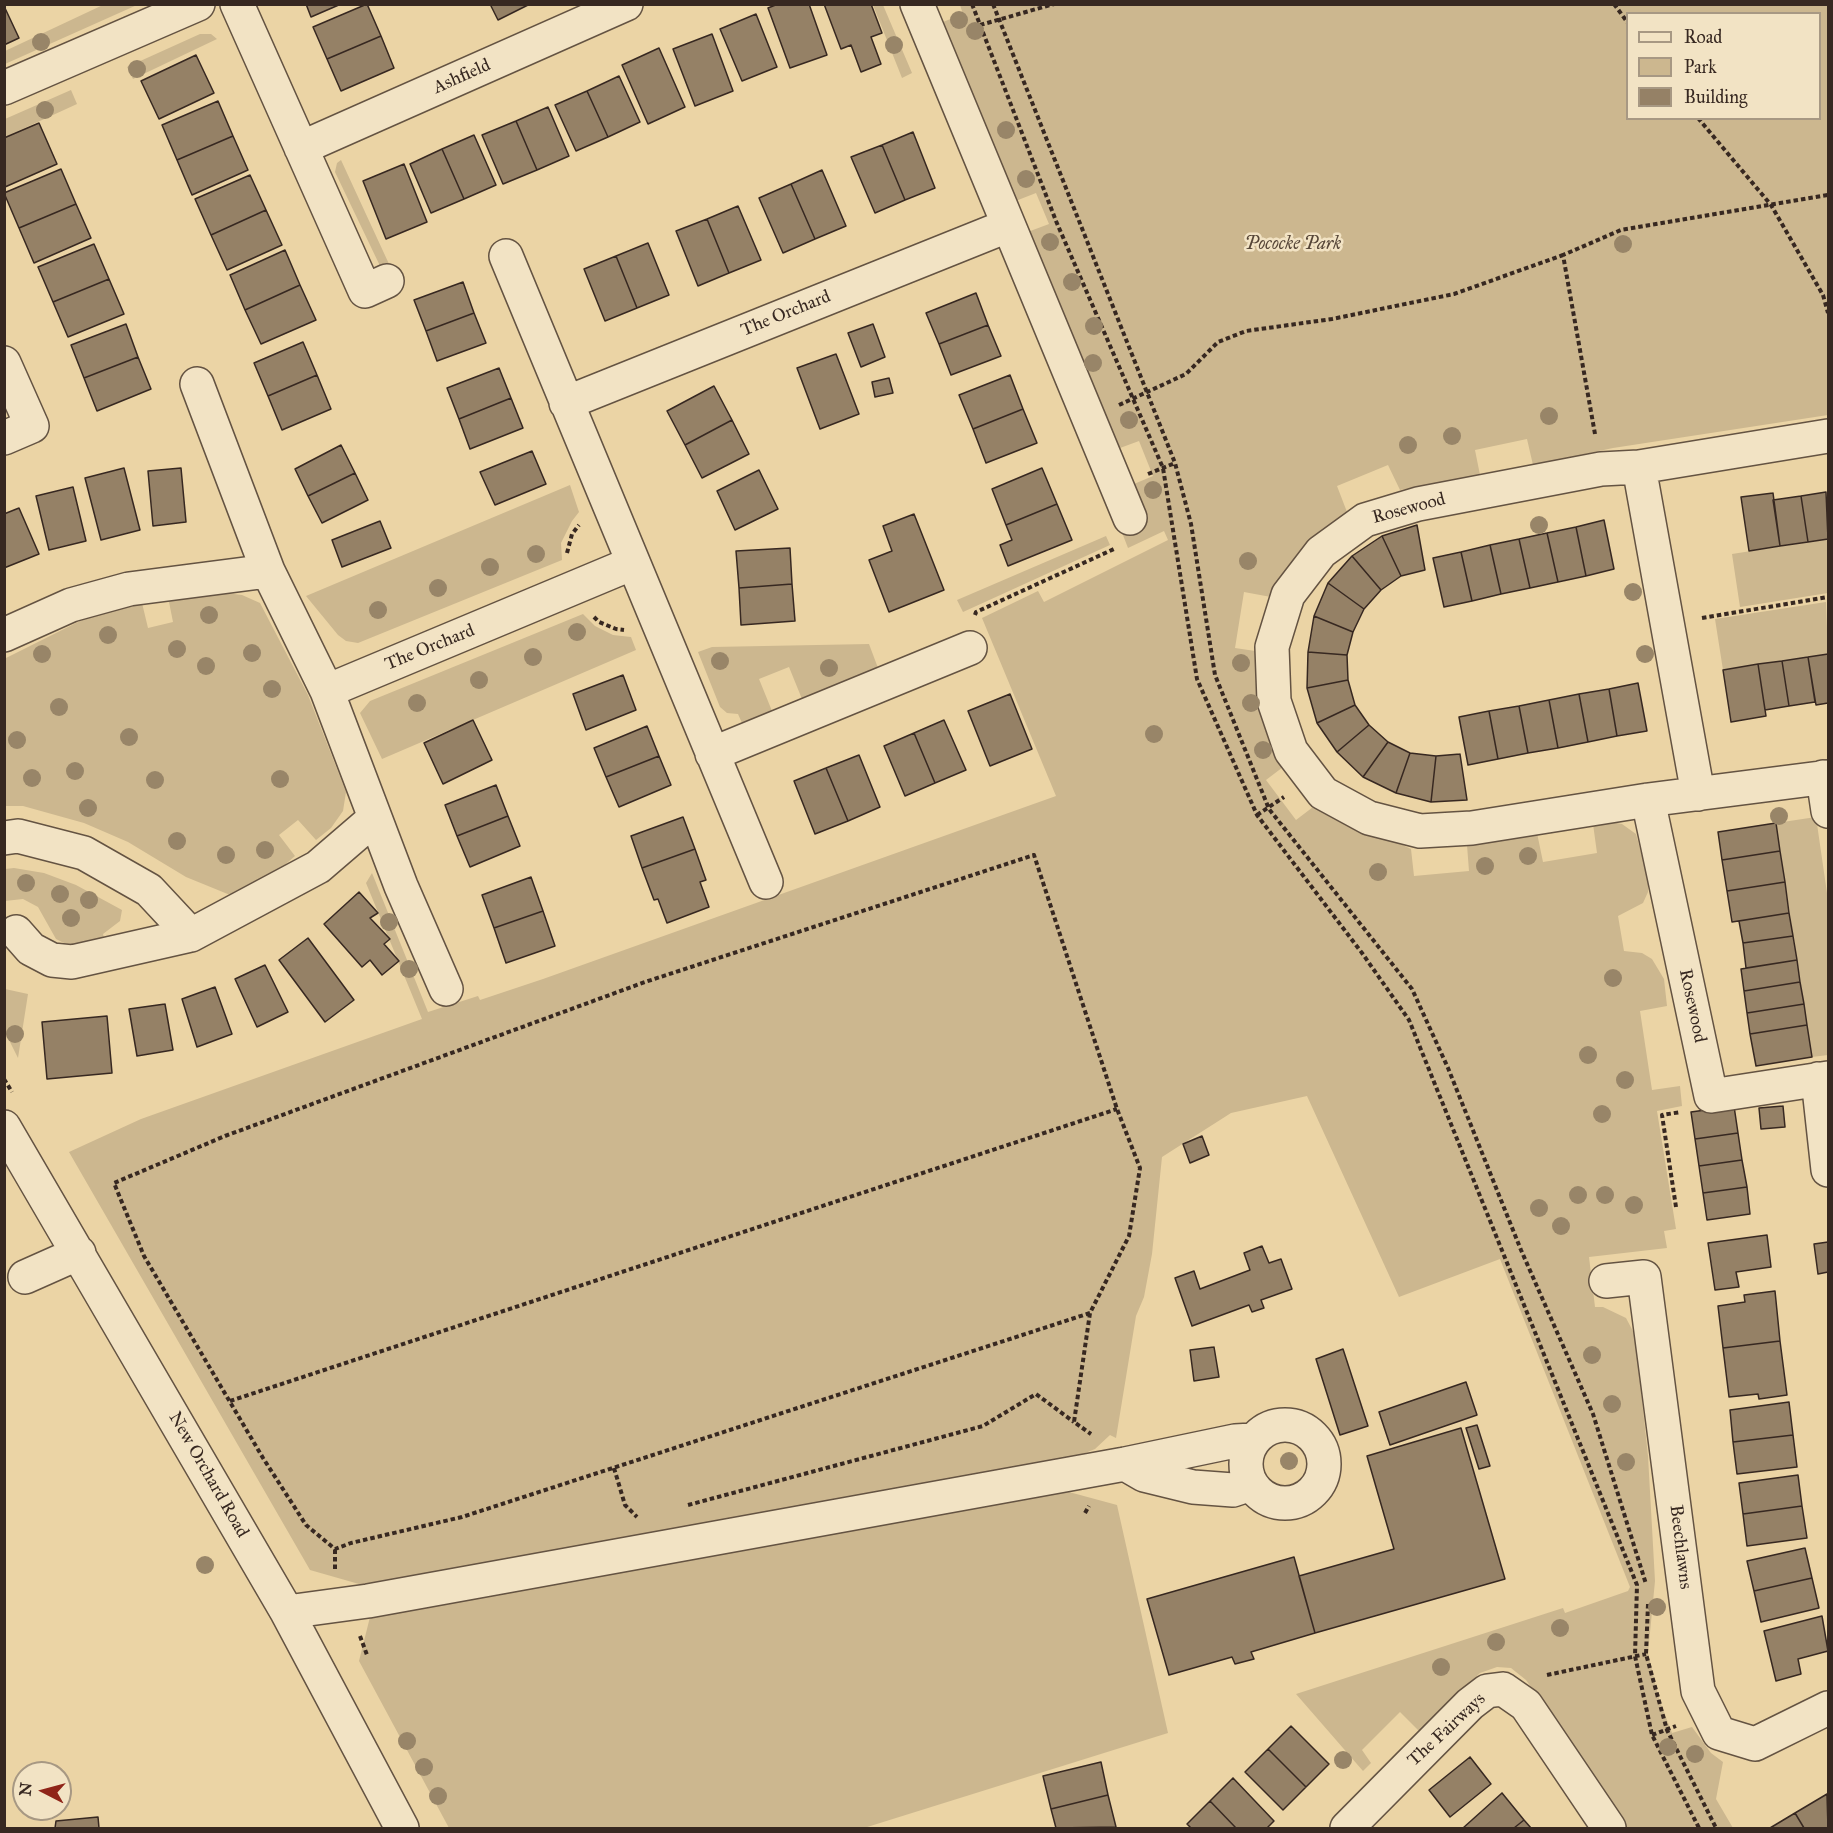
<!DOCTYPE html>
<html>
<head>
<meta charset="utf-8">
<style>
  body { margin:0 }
  #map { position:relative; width:1833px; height:1833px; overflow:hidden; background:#ebd4a5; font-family:"IM FELL Great Primer",serif }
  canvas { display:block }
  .frame { position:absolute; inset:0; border:6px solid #372821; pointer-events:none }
  .legend { position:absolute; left:1626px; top:12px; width:195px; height:108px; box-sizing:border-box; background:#f2e3c4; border:2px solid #a79883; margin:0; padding:8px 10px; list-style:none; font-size:18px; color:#372821 }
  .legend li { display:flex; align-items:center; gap:12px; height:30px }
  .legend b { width:30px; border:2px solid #a79883 }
  .north { position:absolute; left:12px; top:1761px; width:60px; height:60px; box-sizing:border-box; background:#f2e3c4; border:2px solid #a79883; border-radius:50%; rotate:276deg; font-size:16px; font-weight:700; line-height:24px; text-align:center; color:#372821 }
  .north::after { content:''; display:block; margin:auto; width:21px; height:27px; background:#8f2418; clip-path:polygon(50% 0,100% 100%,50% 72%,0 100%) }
</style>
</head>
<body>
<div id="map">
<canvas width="1833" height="1833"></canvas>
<div class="frame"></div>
<ul class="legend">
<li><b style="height:8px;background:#f2e3c4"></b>Road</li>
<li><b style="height:16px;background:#ccb78f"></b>Park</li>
<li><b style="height:16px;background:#958166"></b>Building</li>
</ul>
<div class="north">N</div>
</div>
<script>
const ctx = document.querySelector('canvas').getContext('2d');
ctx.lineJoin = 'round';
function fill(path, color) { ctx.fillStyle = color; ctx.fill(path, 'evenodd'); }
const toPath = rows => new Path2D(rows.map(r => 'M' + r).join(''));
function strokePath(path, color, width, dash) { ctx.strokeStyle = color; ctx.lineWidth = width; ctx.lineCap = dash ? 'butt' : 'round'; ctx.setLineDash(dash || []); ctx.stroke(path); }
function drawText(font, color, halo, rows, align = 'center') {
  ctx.font = font + ' "IM FELL Great Primer",serif'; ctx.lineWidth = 5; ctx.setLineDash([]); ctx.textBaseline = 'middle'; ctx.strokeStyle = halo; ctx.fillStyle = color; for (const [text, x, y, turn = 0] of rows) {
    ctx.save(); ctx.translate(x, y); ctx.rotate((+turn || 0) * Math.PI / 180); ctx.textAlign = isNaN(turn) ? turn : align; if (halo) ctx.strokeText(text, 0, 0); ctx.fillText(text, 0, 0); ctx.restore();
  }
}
fill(toPath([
  [105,4,137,5,5,64,5,51],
  [873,5,883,5,912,73,902,78],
  [960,5,1828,5,1828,415,1613,448,1533,465,1527,439,1475,450,1480,475,1400,490,1388,465,1337,486,1347,512,1311,538,1285,572,1271,597,1244,592,1235,648,1262,652,1287,764,1266,780,1296,820,1317,804,1411,849,1414,876,1469,871,1467,845,1537,833,1543,862,1597,853,1593,824,1612,822,1622,824,1636,834,1648,878,1648,892,1643,903,1618,916,1624,951,1642,953,1652,959,1664,979,1667,1006,1640,1011,1652,1090,1680,1086,1682,1106,1657,1111,1676,1229,1664,1231,1667,1248,1589,1257,1595,1307,1603,1307,1626,1318,1635,1335,1648,1456,1655,1581,1648,1653,1659,1699,1672,1733,1692,1727,1711,1753,1723,1762,1716,1799,1733,1828,1624,1828,1588,1768,1526,1680,1511,1668,1497,1667,1480,1673,1419,1731,1400,1712,1362,1750,1371,1763,1363,1771,1296,1694,1563,1608,1565,1613,1628,1591,1630,1587,1500,1259,1399,1297,1307,1096,1231,1113,1162,1157,1152,1254,1144,1297,1136,1316,1116,1438,1110,1435,1095,1449,1063,1462,366,1586,310,1570,69,1152,141,1119,422,1019,366,883,372,873,428,1012,478,996,480,1000,543,979,1056,796,982,618,1038,591,1044,602,1168,540,1164,531,1128,548,1121,530,1147,518,1134,484,1153,476,1139,441,1120,448,1025,233,1049,224,1036,193,1013,202,938,24,963,14],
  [1628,14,1820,14,1820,118,1628,118],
  [200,34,211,34,217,39,133,79,127,67],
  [71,90,77,104,5,137,5,119],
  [341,160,389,264,381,268,335,172,337,163],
  [570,485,579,512,572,521,561,543,562,560,358,643,346,641,338,635,306,596],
  [1106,536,1110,545,963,612,957,600],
  [1828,539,1828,593,1740,607,1732,554],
  [218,592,242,595,260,603,308,695,346,792,343,811,331,828,316,840,298,820,279,835,295,856,266,881,235,897,186,877,128,842,84,823,23,806,5,806,4,659,84,619,142,603,148,628,173,622,168,597],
  [1826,602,1828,654,1723,670,1715,619],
  [583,614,595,626,613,635,631,637,636,650,382,759,360,713,370,701],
  [869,644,878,668,802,699,789,667,759,679,772,711,742,723,738,714,727,713,720,707,698,652,712,647],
  [1816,817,1828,900,1828,1055,1812,1057,1776,823],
  [14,868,44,873,76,885,122,910,120,921,103,934,105,942,72,947,56,939,38,907,23,899,5,901,5,869],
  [5,989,28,994,18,1058,5,1032],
  [1069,1492,1117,1505,1168,1733,864,1828,449,1828,359,1661,370,1617]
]), '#ccb78f');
const building = toPath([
  [306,4,341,4,311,17,306,4],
  [367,4,381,36,327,59,313,27,367,4],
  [490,4,530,4,498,20,490,4],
  [778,4,809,4,827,55,790,68,768,8,778,4],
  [824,4,871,4,882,33,871,37,881,64,861,72,851,45,841,49,824,4],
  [4,6,19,38,4,45,4,6],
  [756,14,777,67,742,81,720,29,756,14],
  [712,34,733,91,695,106,673,49,712,34],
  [381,36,394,68,341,91,327,59,381,36],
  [659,48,685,107,648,124,622,65,659,48],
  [196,55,214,93,159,119,141,81,196,55],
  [619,76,640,122,608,137,587,91,619,76],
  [587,91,608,137,576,151,555,105,587,91],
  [218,101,233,136,177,160,162,125,218,101],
  [548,107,569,156,537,170,516,121,548,107],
  [516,121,537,170,503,184,482,135,516,121],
  [39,123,57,164,5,187,4,138,39,123],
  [913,132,935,188,905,200,882,145,913,132],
  [474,135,496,185,464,199,442,149,474,135],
  [233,136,248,170,192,195,177,160,233,136],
  [882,145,905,200,875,213,851,157,882,145],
  [442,149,464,199,431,213,410,164,442,149],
  [404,164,427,222,386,239,363,181,404,164],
  [61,169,76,204,19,228,4,193,61,169],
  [822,170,846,226,815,239,791,184,822,170],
  [250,175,266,210,211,235,195,199,250,175],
  [791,184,815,239,783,253,759,198,791,184],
  [76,204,91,238,34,263,19,228,76,204],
  [738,206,761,260,729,273,707,219,738,206],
  [266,210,282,245,227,270,211,235,266,210],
  [707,219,729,273,698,286,676,231,707,219],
  [648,243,669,295,637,308,616,256,648,243],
  [94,244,109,279,53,302,38,267,94,244],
  [285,250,300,285,245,310,230,275,285,250],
  [616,256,637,308,605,321,584,269,616,256],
  [109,279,124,314,68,337,53,302,109,279],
  [463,282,474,313,426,331,414,300,463,282],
  [300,285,316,320,261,344,245,310,300,285],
  [976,293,988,325,939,344,926,313,976,293],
  [474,313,486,343,437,361,426,331,474,313],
  [126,324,138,357,84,378,71,345,126,324],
  [873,324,885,357,861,367,848,333,873,324],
  [988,325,1001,356,951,375,939,344,988,325],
  [303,342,317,375,268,396,254,363,303,342],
  [836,354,859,414,820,429,797,368,836,354],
  [138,357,151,389,97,411,84,378,138,357],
  [499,368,511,398,459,419,447,388,499,368],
  [317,375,331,409,282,430,268,396,317,375],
  [1010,375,1023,409,973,429,959,395,1010,375],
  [889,378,893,393,875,397,872,382,889,378],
  [714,386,732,420,685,445,667,411,714,386],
  [511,398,523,428,470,449,459,419,511,398],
  [1023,409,1037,443,986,463,973,429,1023,409],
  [732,420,749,454,702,478,685,445,732,420],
  [341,445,355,473,308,496,295,469,341,445],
  [532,451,546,484,495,505,480,472,532,451],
  [124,468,140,530,101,540,85,478,124,468],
  [181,468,186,522,153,526,148,471,181,468],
  [1042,468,1057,504,1006,525,992,489,1042,468],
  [759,470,778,509,735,530,717,491,759,470],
  [355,473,368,500,322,523,308,496,355,473],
  [73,487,86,541,49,550,36,496,73,487],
  [1826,492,1828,539,1808,542,1801,496,1826,492],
  [1773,493,1780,546,1749,551,1741,497,1773,493],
  [1801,496,1808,542,1780,546,1773,500,1801,496],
  [1057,504,1072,540,1008,566,1000,545,1012,540,1006,525,1057,504],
  [19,508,39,554,4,568,4,514,19,508],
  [914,514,944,590,889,612,869,560,892,551,883,526,914,514],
  [1604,520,1614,569,1586,576,1576,527,1604,520],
  [380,521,391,548,342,567,332,540,380,521],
  [1417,525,1425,570,1401,576,1382,536,1417,525],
  [1576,527,1586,576,1558,582,1547,533,1576,527],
  [1547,533,1558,582,1530,588,1519,539,1547,533],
  [1382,536,1401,576,1381,590,1352,556,1382,536],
  [1519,539,1530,588,1501,594,1490,545,1519,539],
  [1490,545,1501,594,1472,601,1461,552,1490,545],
  [790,548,792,584,739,588,736,551,790,548],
  [1461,552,1472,601,1444,607,1433,558,1461,552],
  [1352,556,1381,590,1364,609,1328,583,1352,556],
  [1328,583,1364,609,1353,632,1314,616,1328,583],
  [792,584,795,621,741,625,739,588,792,584],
  [1314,616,1353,632,1347,655,1308,652,1314,616],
  [1308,652,1347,655,1348,680,1307,688,1308,652],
  [1828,654,1828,703,1816,705,1808,657,1828,654],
  [1808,657,1815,702,1789,706,1782,661,1808,657],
  [1782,661,1789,706,1765,710,1758,664,1782,661],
  [1758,664,1766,716,1731,722,1723,670,1758,664],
  [623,675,636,710,586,730,573,694,623,675],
  [1348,680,1355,705,1317,723,1307,688,1348,680],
  [1638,683,1647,731,1617,736,1609,689,1638,683],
  [1609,689,1617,736,1588,742,1579,694,1609,689],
  [1010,694,1032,749,990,766,968,711,1010,694],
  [1579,694,1588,742,1558,748,1549,700,1579,694],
  [1549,700,1558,748,1528,753,1519,706,1549,700],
  [1355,705,1369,725,1337,752,1317,723,1355,705],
  [1519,706,1528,753,1498,759,1489,711,1519,706],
  [1489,711,1498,759,1468,765,1459,717,1489,711],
  [473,720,492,760,443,784,424,743,473,720],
  [944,720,966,770,935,783,914,733,944,720],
  [1369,725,1388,742,1363,777,1337,752,1369,725],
  [647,726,659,756,606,777,594,748,647,726],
  [914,733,935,783,905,796,884,746,914,733],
  [1388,742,1410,753,1396,793,1363,777,1388,742],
  [1410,753,1436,756,1431,802,1396,793,1410,753],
  [1460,754,1467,800,1431,802,1436,756,1460,754],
  [859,755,880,807,848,821,826,768,859,755],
  [659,756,671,785,619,807,606,777,659,756],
  [826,768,848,821,815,834,794,781,826,768],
  [496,785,508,816,457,836,445,805,496,785],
  [508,816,520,846,470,867,457,836,508,816],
  [683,817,695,849,642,868,631,836,683,817],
  [1776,823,1780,851,1722,860,1718,832,1776,823],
  [695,849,706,880,700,882,709,907,667,923,658,899,654,900,642,868,695,849],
  [1780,851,1785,882,1727,891,1722,860,1780,851],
  [531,877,543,911,494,928,482,895,531,877],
  [1785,882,1789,913,1732,922,1727,891,1785,882],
  [359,892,378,913,370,918,390,939,384,944,399,961,382,975,370,960,362,967,324,924,359,892],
  [543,911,555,946,506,963,494,928,543,911],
  [1789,913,1793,936,1743,943,1739,921,1789,913],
  [1793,936,1797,960,1746,968,1743,943,1793,936],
  [308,938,354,1000,325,1022,279,960,308,938],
  [1797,960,1800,982,1744,991,1741,969,1797,960],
  [265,965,288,1012,257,1027,235,979,265,965],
  [1800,982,1804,1004,1747,1013,1744,991,1800,982],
  [215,987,232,1034,197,1047,182,999,215,987],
  [165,1004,173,1050,137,1056,129,1009,165,1004],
  [1804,1004,1807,1025,1750,1034,1747,1013,1804,1004],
  [107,1016,112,1073,47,1079,42,1022,107,1016],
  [1807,1025,1812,1057,1756,1066,1750,1034,1807,1025],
  [1734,1106,1738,1133,1695,1139,1691,1112,1734,1106],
  [1783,1106,1785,1127,1761,1129,1759,1108,1783,1106],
  [1738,1133,1742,1160,1699,1166,1695,1139,1738,1133],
  [1202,1136,1209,1155,1190,1163,1183,1144,1202,1136],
  [1742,1160,1747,1187,1703,1193,1699,1166,1742,1160],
  [1747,1187,1750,1214,1707,1220,1703,1193,1747,1187],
  [1767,1235,1771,1267,1736,1272,1739,1287,1715,1290,1708,1243,1767,1235],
  [1828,1242,1828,1272,1818,1274,1814,1244,1828,1242],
  [1262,1246,1269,1263,1281,1259,1292,1289,1261,1300,1264,1308,1252,1312,1249,1305,1192,1326,1175,1278,1194,1271,1200,1289,1250,1270,1244,1253,1262,1246],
  [1775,1291,1780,1341,1723,1348,1718,1306,1745,1302,1744,1295,1775,1291],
  [1780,1341,1787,1395,1759,1399,1758,1394,1729,1397,1723,1348,1780,1341],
  [1214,1347,1219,1377,1194,1381,1190,1350,1214,1347],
  [1343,1349,1368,1426,1340,1435,1316,1359,1343,1349],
  [1466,1382,1477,1415,1390,1445,1379,1412,1466,1382],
  [1789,1402,1793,1435,1733,1442,1730,1410,1789,1402],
  [1477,1425,1490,1466,1479,1469,1466,1428,1477,1425],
  [1461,1428,1505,1579,1315,1633,1299,1576,1394,1549,1367,1456,1461,1428],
  [1793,1435,1797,1467,1737,1474,1733,1442,1793,1435],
  [1798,1475,1802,1506,1743,1514,1739,1483,1798,1475],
  [1802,1506,1807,1538,1747,1546,1743,1514,1802,1506],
  [1805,1548,1812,1578,1754,1591,1747,1561,1805,1548],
  [1294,1557,1315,1633,1251,1652,1254,1659,1235,1664,1232,1657,1169,1675,1147,1599,1294,1557],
  [1812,1578,1819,1608,1761,1622,1754,1591,1812,1578],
  [1822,1616,1828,1651,1798,1659,1801,1674,1776,1681,1764,1631,1822,1616],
  [1291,1726,1329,1764,1306,1787,1268,1749,1291,1726],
  [1268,1749,1306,1787,1283,1810,1245,1772,1268,1749],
  [1470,1757,1491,1784,1450,1817,1429,1790,1470,1757],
  [1101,1762,1108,1795,1051,1809,1043,1776,1101,1762],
  [1233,1778,1274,1821,1267,1828,1236,1828,1210,1801,1233,1778],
  [1502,1793,1524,1820,1514,1828,1463,1828,1502,1793],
  [1827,1794,1828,1828,1804,1828,1795,1813,1827,1794],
  [1108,1795,1116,1827,1056,1828,1051,1809,1108,1795],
  [1210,1801,1236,1828,1191,1828,1187,1824,1210,1801],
  [1795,1813,1804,1828,1770,1828,1795,1813],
  [98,1817,99,1828,55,1828,56,1821,98,1817],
  [1524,1820,1531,1828,1514,1828,1524,1820]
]);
fill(building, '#958166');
strokePath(building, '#372821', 1.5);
const minor = toPath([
  [237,4,365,291,387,281],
  [917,4,1130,518],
  [4,88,198,4],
  [301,148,626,4],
  [506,256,766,882],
  [4,363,32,426,4,438],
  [197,384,268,571,327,691,401,886,446,989],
  [566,403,1007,226],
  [1828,436,1639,467,1601,469,1418,504,1365,520,1321,552,1288,595,1272,647,1274,701,1291,751,1323,793,1369,818,1420,831,1472,828,1648,800,1828,777],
  [1639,467,1698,794],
  [4,635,71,605,129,589,268,571],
  [327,691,633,563],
  [712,754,970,648],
  [1823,777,1828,811],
  [1648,800,1711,1096,1828,1078],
  [4,838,18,836,84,853,149,890,191,935],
  [16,932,31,949,52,960,72,962,191,935,318,867,375,818],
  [1818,1079,1828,1170],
  [4,1127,287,1612,402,1828],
  [25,1277,79,1253],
  [1606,1281,1644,1277,1698,1691,1719,1733,1755,1744,1828,1708],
  '1246 1464a39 39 0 1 1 78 0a39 39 0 1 1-78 0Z',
  [1125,1464,1144,1475,1193,1487,1233,1490,1251,1484],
  [287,1612,368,1601,1125,1464,1235,1441,1253,1440],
  [1347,1828,1470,1704,1487,1691,1503,1689,1526,1705,1609,1828]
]);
strokePath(minor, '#645342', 36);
strokePath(toPath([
  [972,4,1056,221,1163,468,1197,679,1257,815,1362,953,1409,1020,1637,1585,1635,1656,1652,1735,1699,1828],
  [993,4,1175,463,1191,524,1215,675,1269,809,1412,989,1448,1068,1521,1250,1593,1414,1646,1584],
  [1614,4,1628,23],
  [980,25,1054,4],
  [1698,118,1771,205,1823,295,1828,313],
  [1119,405,1186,374,1218,342,1246,331,1332,319,1454,294,1563,255],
  [1595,434,1563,255,1621,230,1828,195],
  [1148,474,1175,463],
  [567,553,572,534,579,525],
  [975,615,976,612,1114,549],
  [594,617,599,622,616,629,624,630],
  [1702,618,1828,597],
  [1257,815,1284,797],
  [4,1079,12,1092],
  [1676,1207,1662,1115,1681,1112],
  [1090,1313,462,1517,351,1543,335,1549,306,1525,263,1458,144,1256,114,1183,225,1136,645,982,1034,855,1117,1109,1140,1168,1129,1236,1090,1313,1074,1422,1091,1434],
  [230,1401,1117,1109],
  [614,1468,625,1505,637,1517],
  [688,1505,983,1426,1036,1394,1074,1422],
  [1085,1513,1089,1506],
  [335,1569,335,1549],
  [1648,1604,1646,1654,1667,1730,1716,1828],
  [360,1636,367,1655],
  [1547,1675,1646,1654],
  [1652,1735,1676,1726]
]), '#372821', 4, [4.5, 3]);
strokePath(minor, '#f2e3c4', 33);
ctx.fillStyle = '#988568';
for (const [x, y] of [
  [959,20],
  [975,31],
  [41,42],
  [894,45],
  [137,69],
  [45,110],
  [1006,130],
  [1026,179],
  [1050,242],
  [1623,244],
  [1072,282],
  [1094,326],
  [1093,363],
  [1549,416],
  [1129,420],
  [1452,436],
  [1408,445],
  [1153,490],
  [1539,525],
  [536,554],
  [1248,561],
  [490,567],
  [438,588],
  [1633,592],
  [378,610],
  [209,615],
  [577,632],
  [108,635],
  [177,649],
  [252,653],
  [42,654],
  [1645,654],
  [533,657],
  [720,661],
  [1241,663],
  [206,666],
  [829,668],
  [479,680],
  [272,689],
  [417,703],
  [1251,703],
  [59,707],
  [1154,734],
  [129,737],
  [17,740],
  [1263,750],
  [75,771],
  [32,778],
  [280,779],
  [155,780],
  [88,808],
  [1779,816],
  [177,841],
  [265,850],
  [226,855],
  [1528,856],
  [1485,866],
  [1378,872],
  [26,883],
  [60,894],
  [89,900],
  [71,918],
  [389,922],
  [409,969],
  [1613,978],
  [15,1034],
  [1588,1055],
  [1625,1080],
  [1602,1114],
  [1578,1195],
  [1605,1195],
  [1634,1205],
  [1539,1208],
  [1561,1226],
  [1592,1355],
  [1612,1404],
  [1289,1461],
  [1626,1462],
  [205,1565],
  [1657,1607],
  [1560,1628],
  [1496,1642],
  [1441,1667],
  [407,1741],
  [1668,1747],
  [1695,1754],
  [1343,1760],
  [424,1767],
  [438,1796]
]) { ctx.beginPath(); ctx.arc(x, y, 9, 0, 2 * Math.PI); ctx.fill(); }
drawText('18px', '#372821', '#f2e3c4', [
  ["Ashfield",462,77,-24],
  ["The Orchard",786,314,-22],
  ["Rosewood",1409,509,-15],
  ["The Orchard",430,648,-22],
  ["Rosewood",1692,1006,78],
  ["New Orchard Road",208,1475,60],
  ["Beechlawns",1680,1547,83],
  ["The Fairways",1447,1730,-43]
]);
drawText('italic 18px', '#554537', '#f2e3c4', [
  ["Pococke Park",1293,245]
]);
</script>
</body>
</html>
